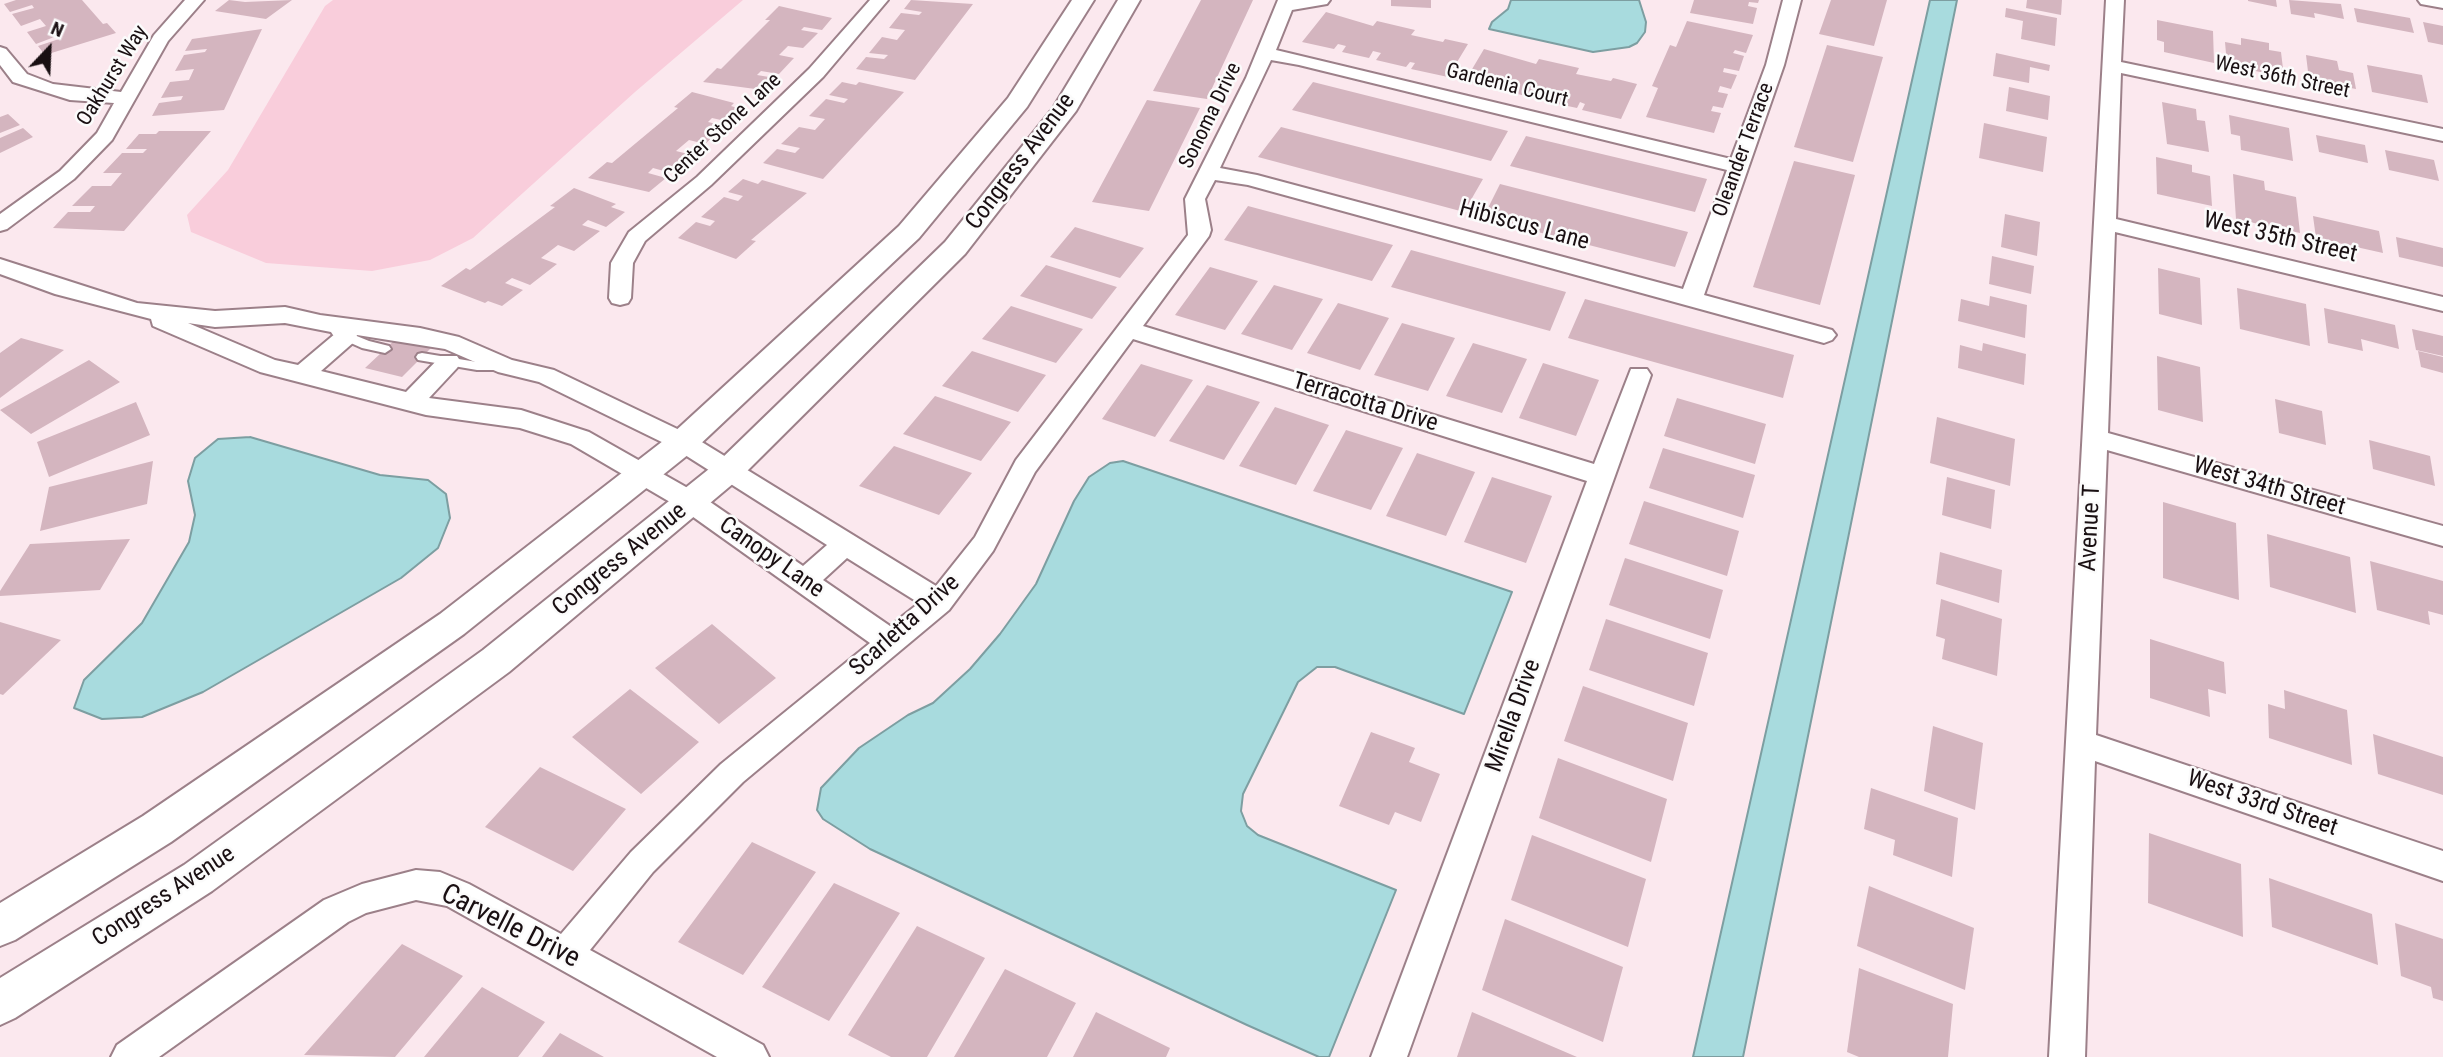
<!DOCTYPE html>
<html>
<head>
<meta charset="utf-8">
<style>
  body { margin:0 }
  #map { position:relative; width:2443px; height:1057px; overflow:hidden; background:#fbe8ee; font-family:"Roboto Condensed",sans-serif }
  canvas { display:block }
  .north { position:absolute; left:14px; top:14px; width:70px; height:70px; -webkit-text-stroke:5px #fbfbfb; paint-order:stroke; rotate:23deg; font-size:19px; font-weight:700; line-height:28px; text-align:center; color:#190f12 }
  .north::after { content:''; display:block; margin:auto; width:24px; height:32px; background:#190f12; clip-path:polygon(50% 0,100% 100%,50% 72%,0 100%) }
</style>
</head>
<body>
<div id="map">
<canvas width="2443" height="1057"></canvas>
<div class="north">N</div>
</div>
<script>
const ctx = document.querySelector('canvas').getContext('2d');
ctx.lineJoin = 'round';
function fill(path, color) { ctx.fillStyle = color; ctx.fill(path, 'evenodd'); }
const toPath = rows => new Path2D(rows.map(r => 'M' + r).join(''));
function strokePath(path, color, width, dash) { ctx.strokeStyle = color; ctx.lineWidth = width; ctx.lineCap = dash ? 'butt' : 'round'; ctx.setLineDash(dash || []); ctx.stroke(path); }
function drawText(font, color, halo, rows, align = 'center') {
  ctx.font = font + ' "Roboto Condensed",sans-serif'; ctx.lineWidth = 5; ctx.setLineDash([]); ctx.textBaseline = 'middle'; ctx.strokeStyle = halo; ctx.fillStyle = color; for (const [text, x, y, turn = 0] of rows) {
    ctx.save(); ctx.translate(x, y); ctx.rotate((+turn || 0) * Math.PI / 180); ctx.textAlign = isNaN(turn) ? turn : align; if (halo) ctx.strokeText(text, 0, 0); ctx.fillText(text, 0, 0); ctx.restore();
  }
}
fill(toPath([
  [333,0,743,0,635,92,473,238,430,260,372,271,266,263,191,232,187,215,228,170,325,6]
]), '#f9cddb');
const water = toPath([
  [1511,0,1639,0,1646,22,1645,32,1637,43,1629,47,1593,52,1489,29,1492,22,1508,9,1511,0],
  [1930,0,1957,0,1743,1057,1693,1057,1930,0],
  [250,437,380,475,428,480,446,494,450,518,438,548,401,578,203,692,142,717,102,719,74,708,84,680,142,623,189,542,195,515,188,481,195,458,218,439,250,437],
  [1123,461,1512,592,1464,714,1335,667,1317,667,1298,682,1243,794,1241,811,1247,826,1258,835,1396,890,1329,1057,1319,1057,1247,1025,870,849,823,819,817,810,821,788,859,748,908,715,933,703,970,669,1000,634,1036,584,1074,501,1089,477,1110,463,1123,461]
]);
fill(water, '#a8dbde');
strokePath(water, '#7d9ea1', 2);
fill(toPath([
  [16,0,82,0,103,24,107,23,116,33,45,55,38,46,59,39,57,36,36,44,27,32,46,26,40,19,21,26,12,14,34,8,32,5,10,12,4,4],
  [229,0,245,2,292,0,266,19,215,11],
  [911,0,973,4,915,80,856,69,866,57,884,59,888,55,869,53,882,37,897,40,905,30,889,28,901,13,919,15,922,12,904,9],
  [1201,0,1253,0,1207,99,1153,91],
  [1391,0,1431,0,1431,8,1391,6],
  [1694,0,1759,0,1758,3,1749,2,1748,6,1757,8,1753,24,1690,13],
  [1831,0,1887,0,1874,46,1819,34],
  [2027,0,2062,0,2061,15,2026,8],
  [2248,0,2276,0,2277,7,2248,1],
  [2289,0,2341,4,2344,19,2314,13,2315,18,2291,14],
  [779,6,832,18,822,30,804,27,801,30,818,33,803,48,788,46,779,55,794,58,779,74,761,71,757,75,775,78,763,90,703,82,717,68,721,69,770,20,765,20],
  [2006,8,2057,18,2055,46,2021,39,2023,21,2005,17],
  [2354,8,2410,18,2414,33,2357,22],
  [1326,12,1373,26,1377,21,1415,30,1411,35,1443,42,1445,39,1468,44,1448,77,1411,69,1415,63,1410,62,1406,67,1376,60,1381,53,1373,51,1369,58,1342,52,1346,46,1338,44,1334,49,1302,42],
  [2157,20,2213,31,2214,63,2164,52,2164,42,2157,40],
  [1687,21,1753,35,1746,53,1735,50,1733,53,1744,56,1739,71,1724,68,1723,72,1737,75,1731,89,1720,86,1718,92,1728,94,1723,108,1713,106,1711,111,1721,113,1714,133,1646,117,1658,88,1652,86,1670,45,1676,47],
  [2423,22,2443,26,2443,45,2428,42],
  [262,29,224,110,152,116,159,103,181,100,183,96,161,98,170,82,189,80,194,69,175,71,184,55,205,52,207,49,185,51,192,39],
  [2241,38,2269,43,2269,50,2281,52,2284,77,2227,65,2225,42,2241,45],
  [1827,45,1883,57,1853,162,1794,147],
  [1484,49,1536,64,1539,59,1579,68,1576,74,1611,81,1613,78,1637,84,1621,119,1582,110,1585,104,1580,102,1577,108,1544,101,1549,93,1540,91,1536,98,1508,92,1511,86,1502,83,1499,89,1465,81],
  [1996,53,2050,65,2049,71,2030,67,2029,83,1993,76],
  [2306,55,2337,61,2339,70,2353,73,2356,89,2309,80],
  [2367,65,2422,75,2428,103,2372,92],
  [842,82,856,85,859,82,904,92,823,179,763,163,777,149,795,153,800,148,781,144,799,127,815,130,825,119,809,116,826,99,844,103,848,99,829,95],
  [1313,82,1508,131,1491,161,1292,110],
  [2009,87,2050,96,2048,120,2006,111],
  [692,92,734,103,731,106,744,110,730,122,712,118,708,122,725,126,705,144,689,140,676,151,692,155,671,173,653,168,648,173,666,178,649,192,588,178,607,162,612,163,678,108,674,107],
  [1147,100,1200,108,1149,211,1092,202],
  [2162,102,2196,109,2197,120,2205,121,2209,152,2167,144],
  [8,114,20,125,0,133,0,117],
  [2229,115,2289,128,2293,161,2241,150,2240,136,2231,134],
  [1984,123,2047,137,2043,172,1979,158],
  [1281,127,1483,179,1464,212,1258,157],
  [23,128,33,137,0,153,0,138],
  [159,131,211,131,124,231,53,228,68,212,90,212,95,206,72,206,92,186,111,186,122,173,103,173,122,153,143,153,147,149,126,149,139,134,156,134],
  [2316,135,2365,145,2368,163,2319,152],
  [1526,136,1707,179,1695,212,1510,166],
  [2385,150,2434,160,2439,181,2389,170],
  [2156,157,2192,165,2192,172,2210,176,2212,206,2157,194],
  [1794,161,1855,175,1820,305,1753,287],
  [2233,174,2264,181,2265,190,2296,197,2300,233,2236,219],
  [743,179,758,184,762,180,807,193,751,240,756,241,736,259,678,238,696,222,710,226,715,221,701,217,724,197,738,201,743,196,728,192],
  [1500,184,1688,232,1675,267,1483,218],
  [574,188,616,204,611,207,625,212,606,227,588,220,582,225,600,231,574,251,558,245,541,258,557,264,530,285,512,278,505,283,523,290,502,306,488,301,485,303,441,286,466,268,470,270,555,207,550,206],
  [1248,206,1393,245,1372,281,1224,240],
  [2005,214,2040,222,2037,256,2001,247],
  [2313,216,2379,231,2383,253,2316,238],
  [1075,227,1144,248,1120,278,1050,257],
  [2396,237,2443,248,2443,267,2399,257],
  [1411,250,1566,292,1550,331,1391,287],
  [1992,256,2034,266,2031,294,1989,284],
  [1046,265,1117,287,1092,319,1020,296],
  [1210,267,1258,281,1225,330,1175,315],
  [2158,268,2200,278,2202,325,2159,314],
  [1274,285,1323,299,1292,350,1241,334],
  [2237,288,2306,304,2310,346,2240,329],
  [1990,296,2027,305,2025,338,1958,321,1961,299,1989,306],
  [1585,299,1794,355,1783,398,1568,338],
  [1338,303,1389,318,1360,370,1307,353],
  [1011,306,1083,329,1056,363,982,339],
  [2324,308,2395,325,2399,349,2361,339,2363,351,2328,343],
  [1402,323,1455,338,1428,391,1374,375],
  [2412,329,2443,336,2443,356,2416,350],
  [398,337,434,345,402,377,365,368],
  [21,338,64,350,0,398,0,353],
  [1473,343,1527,359,1502,413,1446,396],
  [1983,343,2026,354,2024,385,1958,368,1960,345,1982,351],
  [972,351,1046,375,1018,412,942,386],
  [2418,351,2443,357,2443,373,2421,367],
  [2157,356,2200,367,2203,422,2158,410],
  [89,360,120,382,31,434,0,410],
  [1543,363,1599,380,1576,436,1519,418],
  [1141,364,1193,380,1155,437,1102,419],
  [1207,385,1260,402,1224,460,1169,441],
  [935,396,1011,422,981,461,903,434],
  [1677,398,1766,424,1755,464,1664,436],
  [2275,399,2322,411,2326,445,2279,433],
  [136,402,150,435,49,477,37,442],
  [1275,407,1329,425,1296,485,1239,466],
  [1937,417,2015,439,2010,486,1930,463],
  [1346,430,1403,448,1371,510,1313,491],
  [2369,440,2430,456,2435,486,2373,469],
  [894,446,972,473,939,515,859,486],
  [1663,448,1755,475,1743,518,1649,488],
  [1417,453,1475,472,1446,536,1386,516],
  [153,461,147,504,40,531,49,487],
  [1492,477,1552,496,1526,563,1464,542],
  [1947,477,1995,490,1991,529,1942,515],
  [1644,501,1739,531,1727,576,1629,544],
  [2163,502,2236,523,2239,600,2163,578],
  [2267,534,2350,557,2356,613,2270,587],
  [130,539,100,590,0,596,0,591,30,544],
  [1940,552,2002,570,1999,603,1936,584],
  [1625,558,1723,590,1710,639,1609,605],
  [2370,561,2443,581,2443,615,2428,611,2430,625,2377,610],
  [1941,599,2002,619,1997,676,1942,659,1945,639,1936,636],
  [1606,619,1708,653,1694,706,1589,670],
  [0,622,61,640,3,695,0,694],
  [712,624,776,678,719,724,655,668],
  [2150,639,2224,662,2226,694,2208,689,2210,717,2150,698],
  [1583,686,1688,723,1673,781,1564,741],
  [630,689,699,742,641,794,572,737],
  [2284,690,2347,710,2352,765,2269,738,2268,704,2285,709],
  [1933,726,1983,743,1975,810,1924,791],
  [1371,732,1415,748,1409,762,1440,774,1421,822,1395,812,1389,825,1339,806],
  [2373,734,2443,757,2443,795,2378,774],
  [1558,758,1667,799,1651,862,1539,818],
  [540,767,626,809,573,871,485,827],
  [1871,788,1958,818,1952,877,1893,855,1895,840,1864,829],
  [2149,833,2241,864,2243,937,2148,903],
  [1532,835,1646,879,1628,947,1511,900],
  [752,842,816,872,743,975,678,942],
  [2269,878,2372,914,2378,965,2272,927],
  [834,883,900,913,829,1021,762,987],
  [1869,886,1974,928,1965,990,1857,946],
  [1505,919,1623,967,1603,1042,1482,990],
  [2395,923,2443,939,2443,1001,2433,998,2431,987,2401,976],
  [917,926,985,958,927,1057,891,1057,848,1035],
  [402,944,463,976,395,1057,304,1055],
  [1859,968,1953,1004,1948,1057,1859,1057,1847,1052],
  [1005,969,1076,1003,1047,1057,954,1057],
  [482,987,545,1022,518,1057,424,1057],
  [1096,1012,1170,1048,1166,1057,1073,1057],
  [1472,1012,1577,1057,1457,1057],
  [560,1033,604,1057,542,1057]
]), '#d4b5bf');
const service = toPath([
  [337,328,369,341,389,346,391,349,385,353,362,348,333,335,331,332,337,328],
  [422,353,477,362,501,362,507,366,501,370,477,370,418,360,416,357,418,354,422,353]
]);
const minor = toPath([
  [185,0,204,0,168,41,112,140,74,179,7,229,0,231,0,214,60,171,97,133,114,103,70,100,13,82,0,65,0,47,6,49,27,74,53,84,121,92,154,35,185,0],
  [870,0,888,0,823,77,711,185,645,241,633,263,631,298,628,303,620,305,612,303,609,298,611,263,629,232,697,177,809,69,870,0],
  [1278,0,1330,0,1327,4,1292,10,1276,50,1731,159,1766,65,1783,0,1801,0,1784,65,1704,295,1832,330,1836,335,1832,340,1824,343,1248,185,1215,180,1205,199,1211,230,1209,236,1143,326,1594,464,1631,369,1647,369,1651,375,1407,1057,1371,1057,1587,481,1133,339,1035,472,993,551,949,610,743,782,653,872,590,950,763,1045,769,1057,717,1057,447,906,416,900,366,913,348,922,159,1057,111,1057,117,1045,324,900,362,884,416,870,440,872,469,884,561,934,631,852,721,764,870,643,682,509,571,444,520,428,426,415,260,372,153,326,151,319,55,294,0,274,0,259,137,303,215,311,285,307,320,315,420,328,459,337,512,360,554,370,692,436,936,586,975,537,1016,460,1188,235,1185,199,1246,78,1278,0],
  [1271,60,1299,65,1727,170,1683,289,1257,175,1220,168,1271,60],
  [188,323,215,327,285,323,336,333,298,365,275,360,188,323],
  [357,335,445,349,498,372,539,382,674,448,827,545,803,566,700,495,589,432,521,410,429,398,457,368,461,362,457,356,441,356,406,392,321,371,354,342,357,335],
  [847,558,919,603,890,626,823,580,847,558],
  [2106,0,2124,0,2121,62,2443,129,2443,141,2121,73,2116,219,2443,297,2443,311,2115,232,2108,433,2443,526,2443,546,2107,450,2096,735,2443,851,2443,881,2095,761,2085,1057,2049,1057,2106,0],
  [2418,0,2443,0,2443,8,2421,4,2418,0]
]);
const tertiary = toPath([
  [1072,0,1094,0,1027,107,919,238,694,450,464,634,171,842,15,940,0,946,0,903,143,816,440,614,672,434,899,226,1008,98,1072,0],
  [1118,0,1140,0,1076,111,965,254,741,477,509,672,212,891,15,1018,0,1025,0,978,184,865,483,650,719,461,945,242,1053,108,1118,0]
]);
strokePath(service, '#9c8089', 4);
strokePath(minor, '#9c8089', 4);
strokePath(tertiary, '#9c8089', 4);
fill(service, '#fff');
fill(minor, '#fff');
fill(tertiary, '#fff');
drawText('21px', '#190f12', '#fbfbfb', [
  ["Oakhurst Way",113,76,-58],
  ["West 36th Street",2282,78,12],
  ["Gardenia Court",1507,86,14],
  ["Sonoma Drive",1211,116,-64],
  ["Center Stone Lane",723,129,-43],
  ["Oleander Terrace",1744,150,-70]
]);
drawText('24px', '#190f12', '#fbfbfb', [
  ["Congress Avenue",1021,162,-53],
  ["Hibiscus Lane",1524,226,15],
  ["West 35th Street",2280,238,13],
  ["Terracotta Drive",1365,403,17],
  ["West 34th Street",2269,487,16],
  ["Avenue T",2091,528,-87],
  ["Canopy Lane",771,558,35],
  ["Congress Avenue",620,560,-39],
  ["Scarletta Drive",905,626,-42],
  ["Mirella Drive",1514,716,-70],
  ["West 33rd Street",2262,804,19],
  ["Congress Avenue",164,897,-33]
]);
drawText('28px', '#190f12', '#fbfbfb', [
  ["Carvelle Drive",510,927,27]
]);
</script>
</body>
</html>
